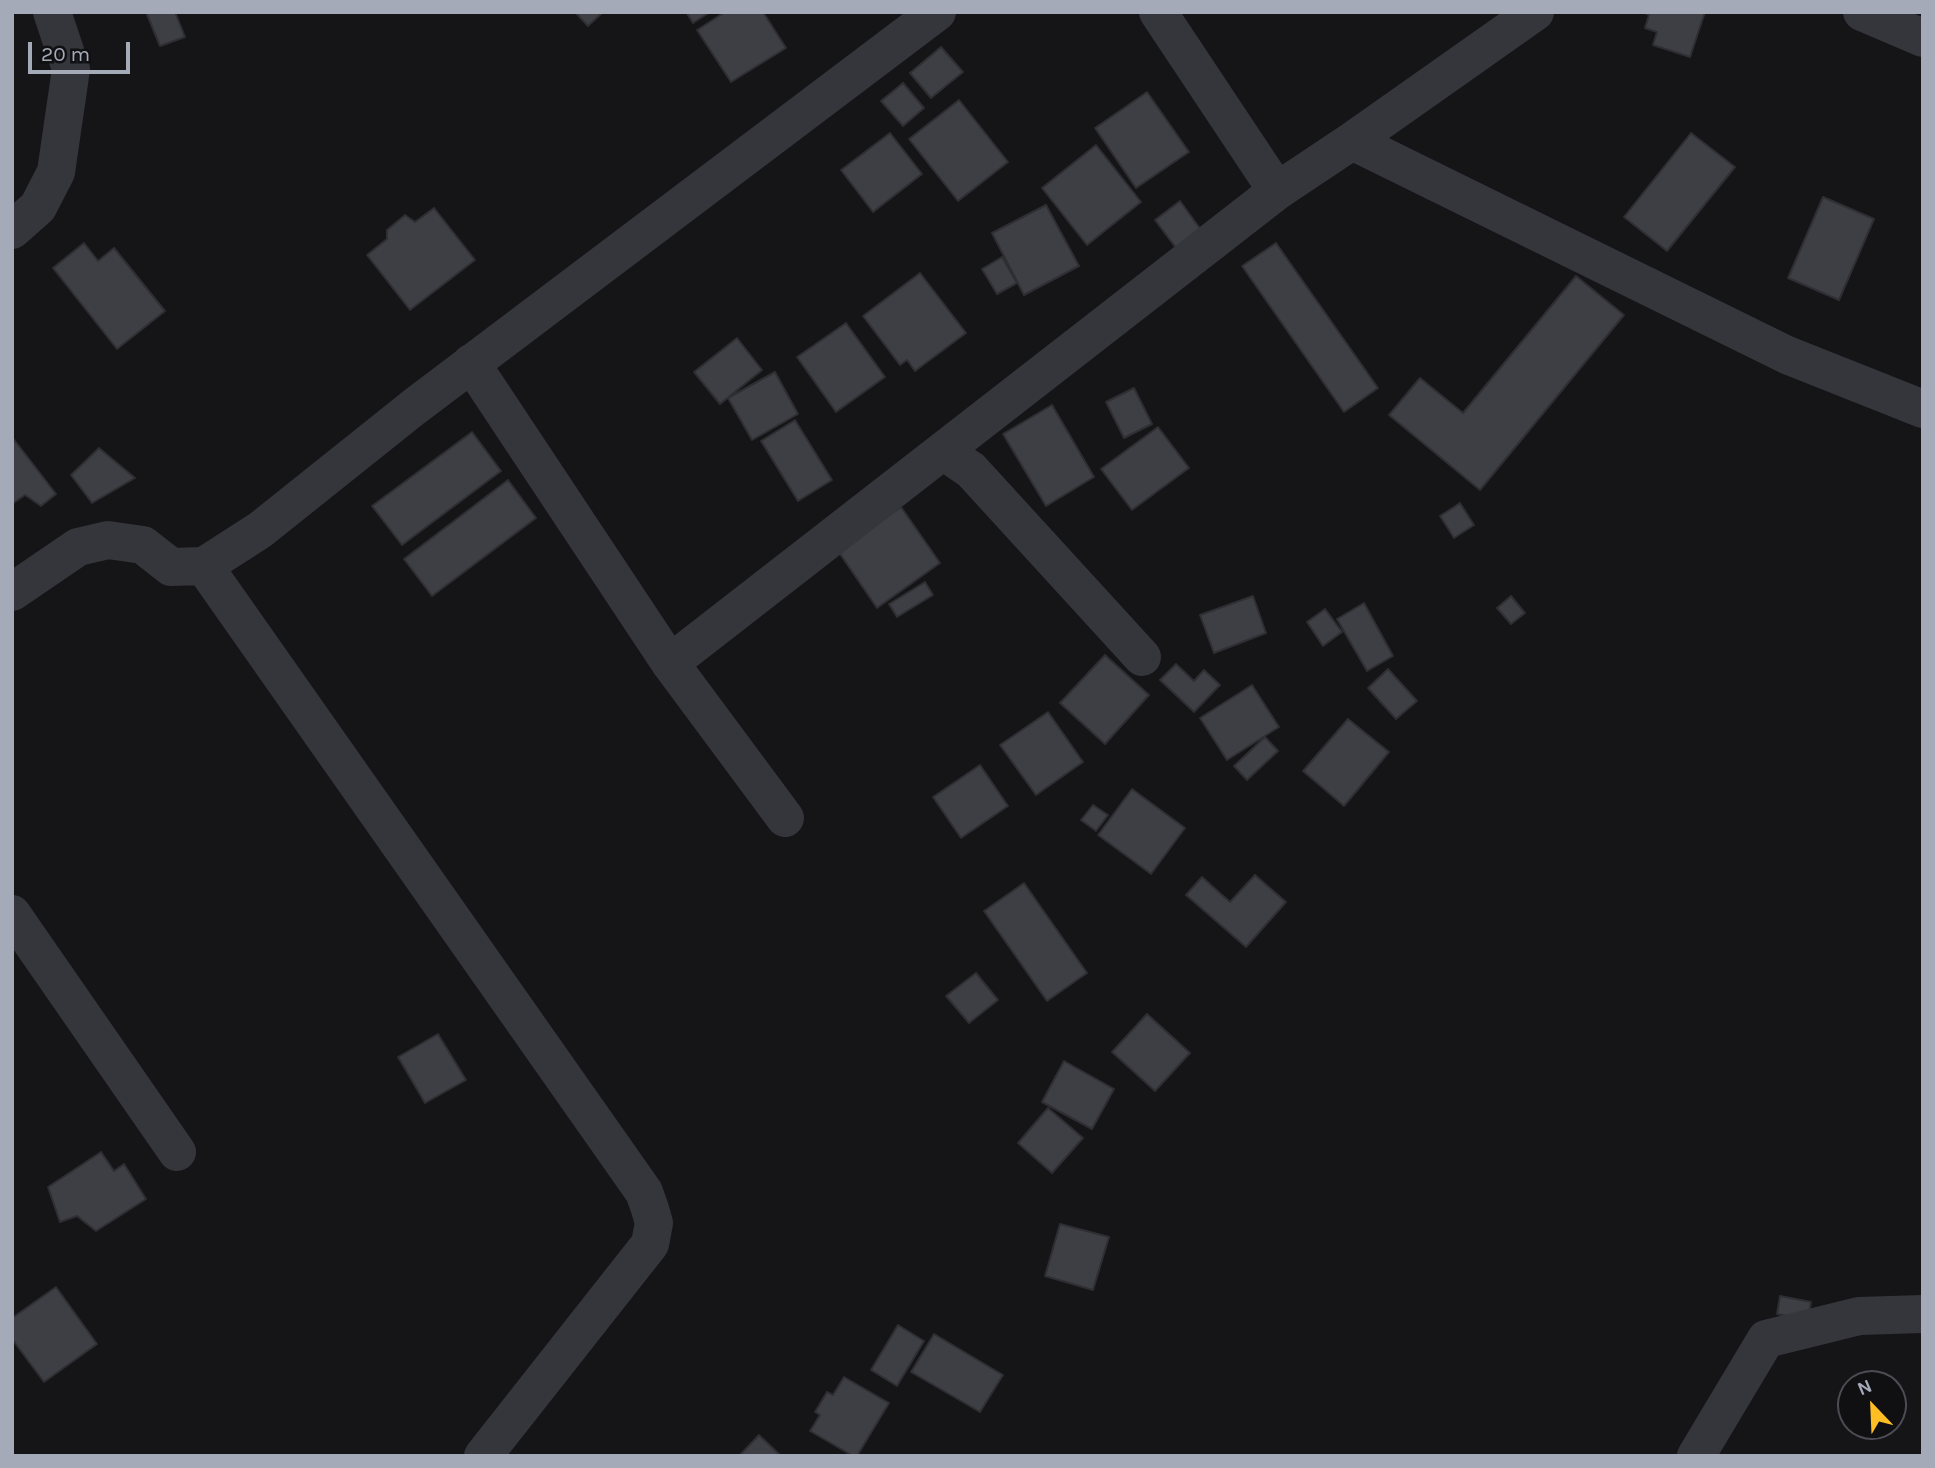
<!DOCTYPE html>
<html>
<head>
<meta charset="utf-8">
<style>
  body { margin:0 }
  #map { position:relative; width:1935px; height:1468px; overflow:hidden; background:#151417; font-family:Karla,sans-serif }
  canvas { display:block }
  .frame { position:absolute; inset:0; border:14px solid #a5aab8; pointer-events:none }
  .north { position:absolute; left:1837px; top:1370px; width:70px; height:70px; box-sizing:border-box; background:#100f12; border:2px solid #4c4d54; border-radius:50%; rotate:337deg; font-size:19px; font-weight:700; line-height:28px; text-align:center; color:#a5aab8 }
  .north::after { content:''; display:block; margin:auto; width:24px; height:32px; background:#ffbf24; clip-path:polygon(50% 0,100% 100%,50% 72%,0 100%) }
  .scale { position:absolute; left:28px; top:42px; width:102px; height:32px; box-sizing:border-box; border:4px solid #a5aab8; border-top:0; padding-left:9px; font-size:21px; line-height:24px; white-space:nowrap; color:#a5aab8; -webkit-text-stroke:5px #100f12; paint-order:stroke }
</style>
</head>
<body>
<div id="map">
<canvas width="1935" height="1468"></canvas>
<div class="frame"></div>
<div class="north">N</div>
<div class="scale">20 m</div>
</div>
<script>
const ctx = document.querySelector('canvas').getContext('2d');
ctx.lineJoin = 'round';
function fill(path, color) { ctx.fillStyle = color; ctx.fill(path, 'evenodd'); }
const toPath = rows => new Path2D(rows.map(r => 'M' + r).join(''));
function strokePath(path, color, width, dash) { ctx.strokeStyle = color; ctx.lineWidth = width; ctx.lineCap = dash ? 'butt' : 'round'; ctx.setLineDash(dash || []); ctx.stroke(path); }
const building = toPath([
  [146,12,175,12,185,37,160,46,146,12],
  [575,12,603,12,588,26,575,12],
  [686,12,710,12,693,23,686,12],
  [725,12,763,12,786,48,731,82,697,30,725,12],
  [1643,12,1705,12,1690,57,1653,45,1657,32,1645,28,1649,15,1643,12],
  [941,47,963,72,931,98,910,73,941,47],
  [903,83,924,108,903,126,881,101,903,83],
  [1147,92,1189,152,1136,188,1095,128,1147,92],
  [959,100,1008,162,958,201,909,139,959,100],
  [890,133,922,174,873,212,841,170,890,133],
  [1691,133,1735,167,1667,251,1624,217,1691,133],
  [1096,145,1141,202,1087,245,1042,188,1096,145],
  [1823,197,1874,219,1839,300,1788,278,1823,197],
  [1180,201,1204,234,1179,252,1155,220,1180,201],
  [1046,205,1079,266,1024,295,992,233,1046,205],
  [434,208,475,260,410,310,367,255,387,239,387,230,405,215,415,222,434,208],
  [84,243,98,261,114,248,165,311,117,349,53,268,84,243],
  [1276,243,1378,388,1344,412,1242,266,1276,243],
  [1002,257,1017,283,997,294,982,269,1002,257],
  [920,273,966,333,915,371,907,360,900,365,863,316,920,273],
  [1576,276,1624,315,1480,490,1389,415,1420,378,1463,413,1576,276],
  [846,323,885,377,836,412,797,357,846,323],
  [737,338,762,370,720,404,694,372,737,338],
  [775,372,798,414,752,440,728,398,775,372],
  [1134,388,1152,424,1124,438,1106,402,1134,388],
  [1052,405,1094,477,1046,506,1003,434,1052,405],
  [795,420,832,480,798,501,761,441,795,420],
  [1158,427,1189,468,1132,510,1101,469,1158,427],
  [472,432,501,471,402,545,372,506,472,432],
  [12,437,56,494,41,506,25,495,12,504,12,437],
  [99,448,135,478,92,503,71,475,99,448],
  [508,480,536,518,432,596,404,559,508,480],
  [1460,503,1474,525,1454,538,1440,516,1460,503],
  [901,507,940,563,877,608,838,551,901,507],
  [925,582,933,595,897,617,889,604,925,582],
  [1253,596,1266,633,1214,653,1200,615,1253,596],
  [1511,596,1525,613,1511,624,1497,608,1511,596],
  [1364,603,1393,656,1367,671,1337,619,1364,603],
  [1325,609,1342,632,1323,646,1307,622,1325,609],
  [1105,655,1149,695,1105,744,1060,703,1105,655],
  [1176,664,1194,681,1204,670,1220,685,1194,712,1160,680,1176,664],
  [1388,669,1417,701,1396,719,1368,688,1388,669],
  [1252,685,1279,727,1227,760,1200,718,1252,685],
  [1048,712,1083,762,1036,795,1000,745,1048,712],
  [1348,719,1389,752,1344,806,1303,771,1348,719],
  [1265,737,1278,751,1247,780,1234,766,1265,737],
  [980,765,1008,806,961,838,933,797,980,765],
  [1132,789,1185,828,1151,874,1098,835,1132,789],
  [1093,805,1108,815,1096,831,1081,820,1093,805],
  [1255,875,1286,902,1246,947,1186,895,1202,877,1230,902,1255,875],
  [1024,883,1087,973,1047,1001,984,911,1024,883],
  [976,973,998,1000,969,1023,946,996,976,973],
  [1147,1014,1190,1053,1155,1091,1112,1052,1147,1014],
  [438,1034,466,1080,425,1103,398,1057,438,1034],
  [1064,1061,1114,1089,1092,1129,1042,1102,1064,1061],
  [1048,1108,1083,1138,1052,1173,1018,1143,1048,1108],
  [101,1152,114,1171,124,1164,146,1199,96,1231,77,1216,60,1222,48,1187,101,1152],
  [1060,1224,1109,1237,1093,1290,1045,1276,1060,1224],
  [56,1287,97,1344,44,1382,12,1339,12,1318,56,1287],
  [1780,1296,1811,1302,1808,1320,1777,1314,1780,1296],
  [898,1325,924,1341,897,1386,871,1370,898,1325],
  [934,1334,1003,1375,980,1412,911,1372,934,1334],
  [844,1377,889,1403,857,1456,853,1456,810,1431,820,1415,815,1412,827,1392,833,1395,844,1377],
  [759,1435,781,1456,739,1456,759,1435]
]);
fill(building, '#3e3f44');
strokePath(building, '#2e2e33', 2);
strokePath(toPath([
  [1158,12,1277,191],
  [1862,12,1923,38],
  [1352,141,1787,355,1923,409],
  [12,230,38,207,56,172,71,69,52,12],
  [471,363,670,663,785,818],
  [943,451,971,470,1142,657],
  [204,566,644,1192,650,1209,654,1223,650,1244,483,1456],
  [12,592,78,547,108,540,143,545,171,567,204,566,260,530,414,407,937,12],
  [670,663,1277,191,1352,141,1535,12],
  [12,914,177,1152],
  [1696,1456,1766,1339,1859,1316,1923,1314]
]), '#35363c', 38);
</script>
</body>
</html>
